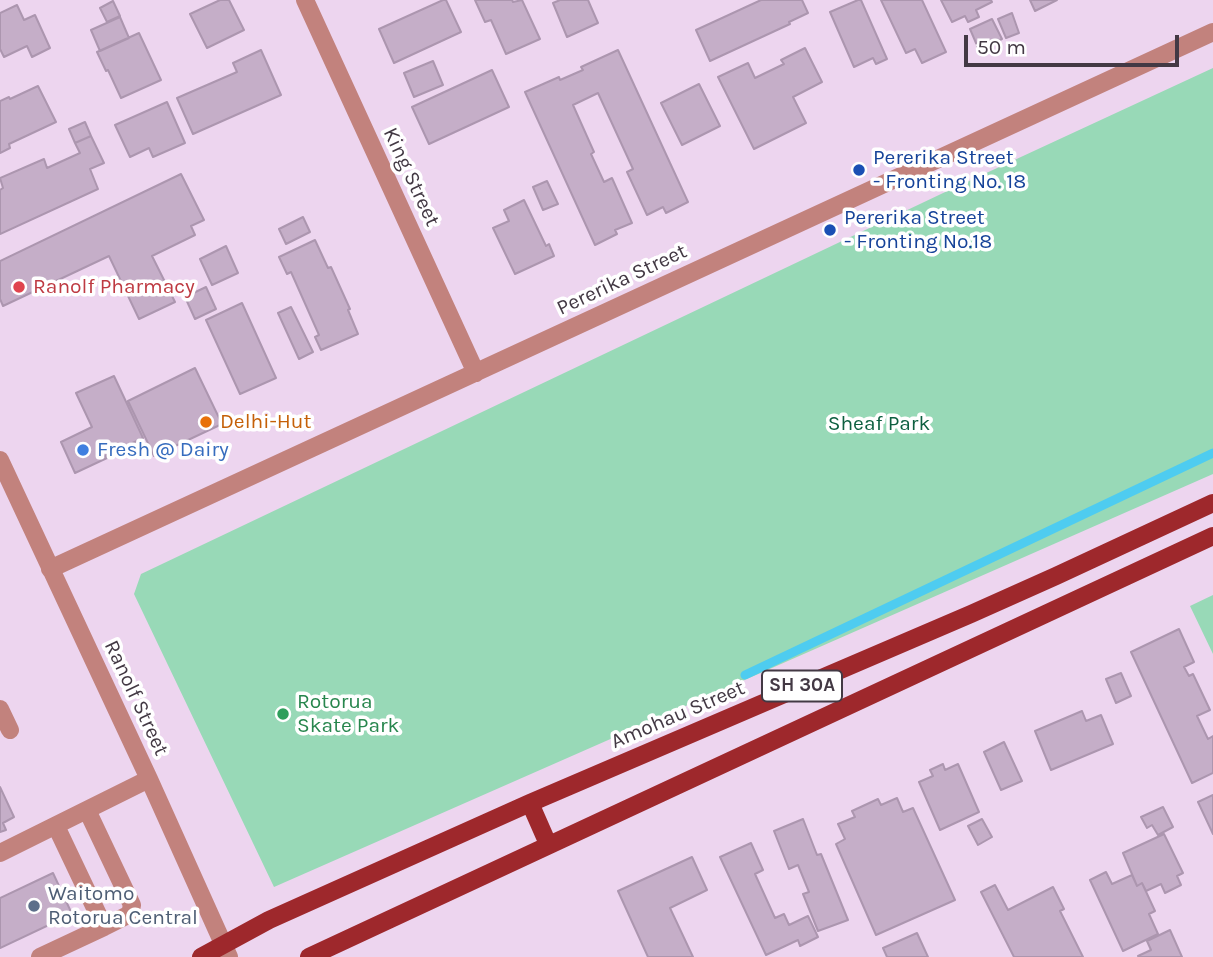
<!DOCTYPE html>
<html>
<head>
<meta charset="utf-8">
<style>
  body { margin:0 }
  #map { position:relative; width:1213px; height:957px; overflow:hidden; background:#edd5ef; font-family:Karla,sans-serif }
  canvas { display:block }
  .scale { position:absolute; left:964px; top:35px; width:215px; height:32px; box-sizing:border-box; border:4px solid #433944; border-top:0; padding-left:9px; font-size:21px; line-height:24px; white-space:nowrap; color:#433944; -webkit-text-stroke:5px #fff; paint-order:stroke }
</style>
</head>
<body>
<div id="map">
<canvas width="1213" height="957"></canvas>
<div class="scale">50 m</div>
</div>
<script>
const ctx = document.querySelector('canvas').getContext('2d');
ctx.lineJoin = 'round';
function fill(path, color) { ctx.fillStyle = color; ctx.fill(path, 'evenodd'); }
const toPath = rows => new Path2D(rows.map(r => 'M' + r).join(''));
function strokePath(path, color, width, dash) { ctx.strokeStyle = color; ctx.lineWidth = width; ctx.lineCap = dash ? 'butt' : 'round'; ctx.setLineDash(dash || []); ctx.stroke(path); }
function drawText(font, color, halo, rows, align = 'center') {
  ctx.font = font + ' Karla,sans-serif'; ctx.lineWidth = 7; ctx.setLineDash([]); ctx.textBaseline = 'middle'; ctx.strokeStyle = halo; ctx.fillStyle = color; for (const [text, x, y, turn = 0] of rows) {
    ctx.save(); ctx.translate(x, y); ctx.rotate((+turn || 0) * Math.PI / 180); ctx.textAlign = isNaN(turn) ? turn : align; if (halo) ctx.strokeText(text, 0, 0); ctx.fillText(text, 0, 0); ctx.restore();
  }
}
fill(toPath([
  [1213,68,1213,474,274,887,134,594,141,574,941,194],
  [1213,595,1213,654,1190,606]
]), '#98d9b7');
strokePath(toPath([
  [745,675,1213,453]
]), '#4eccf0', 9);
const building = toPath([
  [220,0,229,0,244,30,207,48,190,14,220,0],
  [443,0,446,0,461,32,394,63,379,29,443,0],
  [475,0,512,0,513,2,522,0,540,39,506,54,491,20,485,22,475,0],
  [560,0,588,0,598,23,567,37,553,3,560,0],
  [761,0,802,0,808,13,789,22,790,24,710,61,696,30,761,0],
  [858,0,861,0,887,59,876,64,873,58,854,67,830,12,858,0],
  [881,0,922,0,946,52,922,63,915,49,906,53,881,0],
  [941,0,991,0,992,2,976,10,979,17,968,22,965,16,952,22,941,0],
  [1030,0,1057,0,1035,11,1030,0],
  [113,1,120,16,107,22,100,8,113,1],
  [17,5,24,20,35,15,50,48,32,57,27,46,4,57,0,49,0,13,17,5],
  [1012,13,1019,33,1006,38,998,19,1012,13],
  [120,17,129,38,100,51,91,30,120,17],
  [992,19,1002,39,979,50,970,29,992,19],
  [139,33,161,80,121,98,108,70,106,71,97,52,139,33],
  [805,48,822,82,793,97,806,123,754,149,718,77,748,63,755,78,784,64,781,60,805,48],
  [261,50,281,95,193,134,177,98,237,72,233,63,261,50],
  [618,50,688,202,666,213,663,207,647,215,627,172,633,169,598,93,573,105,594,152,591,154,604,182,612,178,632,223,615,230,617,234,595,245,525,92,559,77,560,80,583,70,581,67,618,50],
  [433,61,443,85,414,97,404,73,433,61],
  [492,70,509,107,429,144,412,107,492,70],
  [699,84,720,126,682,145,661,103,699,84],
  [38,86,56,122,9,144,10,148,0,153,0,101,9,97,10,99,38,86],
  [167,102,185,143,153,157,149,148,130,157,115,125,167,102],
  [85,122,91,136,75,143,69,129,85,122],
  [91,136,104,163,90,169,98,189,0,234,0,190,3,188,0,178,44,159,47,168,80,153,75,143,91,136],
  [181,174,204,220,191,226,195,235,152,256,175,302,139,319,109,256,3,306,0,299,0,261,181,174],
  [547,181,558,204,543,210,533,187,547,181],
  [524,200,546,246,549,244,554,256,515,274,493,228,509,221,504,210,524,200],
  [303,217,310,232,286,244,279,229,303,217],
  [315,240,328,268,331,267,350,309,348,310,358,334,321,350,315,337,319,335,291,272,287,274,279,257,315,240],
  [226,246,238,273,212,285,200,259,226,246],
  [206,287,216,309,195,319,185,297,206,287],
  [242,303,276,378,240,394,206,320,242,303],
  [291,307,313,352,299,359,278,313,291,307],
  [195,368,222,424,154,456,128,401,195,368],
  [114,376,143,438,105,456,107,458,75,473,61,442,92,427,76,393,114,376],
  [1179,629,1194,662,1184,667,1189,676,1193,674,1210,710,1197,716,1208,739,1213,736,1213,773,1192,783,1131,652,1179,629],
  [1121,673,1131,696,1116,703,1106,679,1121,673],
  [1082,711,1086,721,1101,715,1113,744,1051,770,1035,731,1082,711],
  [1004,742,1022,781,1001,790,984,752,1004,742],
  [943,764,945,770,958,764,979,812,940,830,919,782,933,776,930,770,943,764],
  [0,787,14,817,3,823,6,830,0,832,0,787],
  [1213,795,1213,834,1198,802,1213,795],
  [897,798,903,812,913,808,955,900,876,935,836,844,845,839,838,824,855,817,852,811,878,799,881,805,897,798],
  [1163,807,1173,827,1158,835,1152,825,1147,828,1141,817,1163,807],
  [803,819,817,855,821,854,848,920,818,931,803,894,809,892,798,865,789,869,774,831,803,819],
  [982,819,992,837,978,845,968,826,982,819],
  [1164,834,1183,873,1177,876,1181,885,1165,893,1161,884,1146,891,1142,883,1137,886,1123,853,1164,834],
  [751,843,763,870,755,874,775,918,784,914,789,925,808,916,818,937,800,946,798,940,766,955,720,857,751,843],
  [692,857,707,890,670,908,693,957,648,957,618,891,692,857],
  [1106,872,1112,884,1132,875,1137,886,1142,883,1155,911,1149,914,1158,934,1123,951,1090,880,1106,872],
  [53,873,72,914,0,948,0,898,53,873],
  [995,885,1008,910,1053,887,1064,909,1060,911,1083,957,1014,957,981,892,995,885],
  [1170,930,1182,957,1139,957,1138,956,1151,950,1147,941,1170,930],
  [917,933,928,957,887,957,883,948,917,933]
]);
fill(building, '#c5aec8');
strokePath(building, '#ac96af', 2);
strokePath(toPath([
  [305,0,476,373],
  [0,460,149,779,229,957],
  [50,569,1213,32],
  [0,709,10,730],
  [87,810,132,905,130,914,104,927],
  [0,853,149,779],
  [40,957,104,927,56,826]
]), '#c2827d', 18);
strokePath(toPath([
  [530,803,548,844],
  [201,957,269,920,530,803,971,614,1056,576,1213,503],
  [309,957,1213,536]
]), '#9e282c', 18);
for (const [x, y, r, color] of [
  [859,170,7,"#1a4fb4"],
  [830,230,7,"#1a4fb4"],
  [19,287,7,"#e0444e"],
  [206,422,7,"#e8710a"],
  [83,450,7,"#3f7fe0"],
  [283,714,7,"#2e9e5b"],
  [34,906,7,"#5c6f8a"]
]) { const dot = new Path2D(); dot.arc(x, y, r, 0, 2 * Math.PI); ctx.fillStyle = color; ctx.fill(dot); strokePath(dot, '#fff', 2.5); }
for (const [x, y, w] of [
  [802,686,80]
]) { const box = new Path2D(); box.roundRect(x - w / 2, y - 15.5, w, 31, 5); ctx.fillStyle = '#fff'; ctx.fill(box); strokePath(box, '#433944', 2); }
drawText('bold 19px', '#433944', null, [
  ["SH 30A",802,686]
]);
drawText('21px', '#164399', '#fff', [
  ["Pererika Street",873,158],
  ["- Fronting No. 18",873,182],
  ["Pererika Street",844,218],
  ["- Fronting No.18",844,242]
], 'left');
drawText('21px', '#433944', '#fff', [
  ["King Street",411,177,65],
  ["Pererika Street",622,280,-25],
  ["Ranolf Street",136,698,65],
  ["Amohau Street",678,715,-23]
]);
drawText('21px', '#be3a42', '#fff', [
  ["Ranolf Pharmacy",33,287]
], 'left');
drawText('21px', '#c56008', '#fff', [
  ["Delhi-Hut",220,422]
], 'left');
drawText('21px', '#0d5f40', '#fff', [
  ["Sheaf Park",879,424]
]);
drawText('21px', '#366cbe', '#fff', [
  ["Fresh @ Dairy",97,450]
], 'left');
drawText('21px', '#27864d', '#fff', [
  ["Rotorua",297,702],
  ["Skate Park",297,726]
], 'left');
drawText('21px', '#4e5e75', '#fff', [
  ["Waitomo",48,894],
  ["Rotorua Central",48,918]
], 'left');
</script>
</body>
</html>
